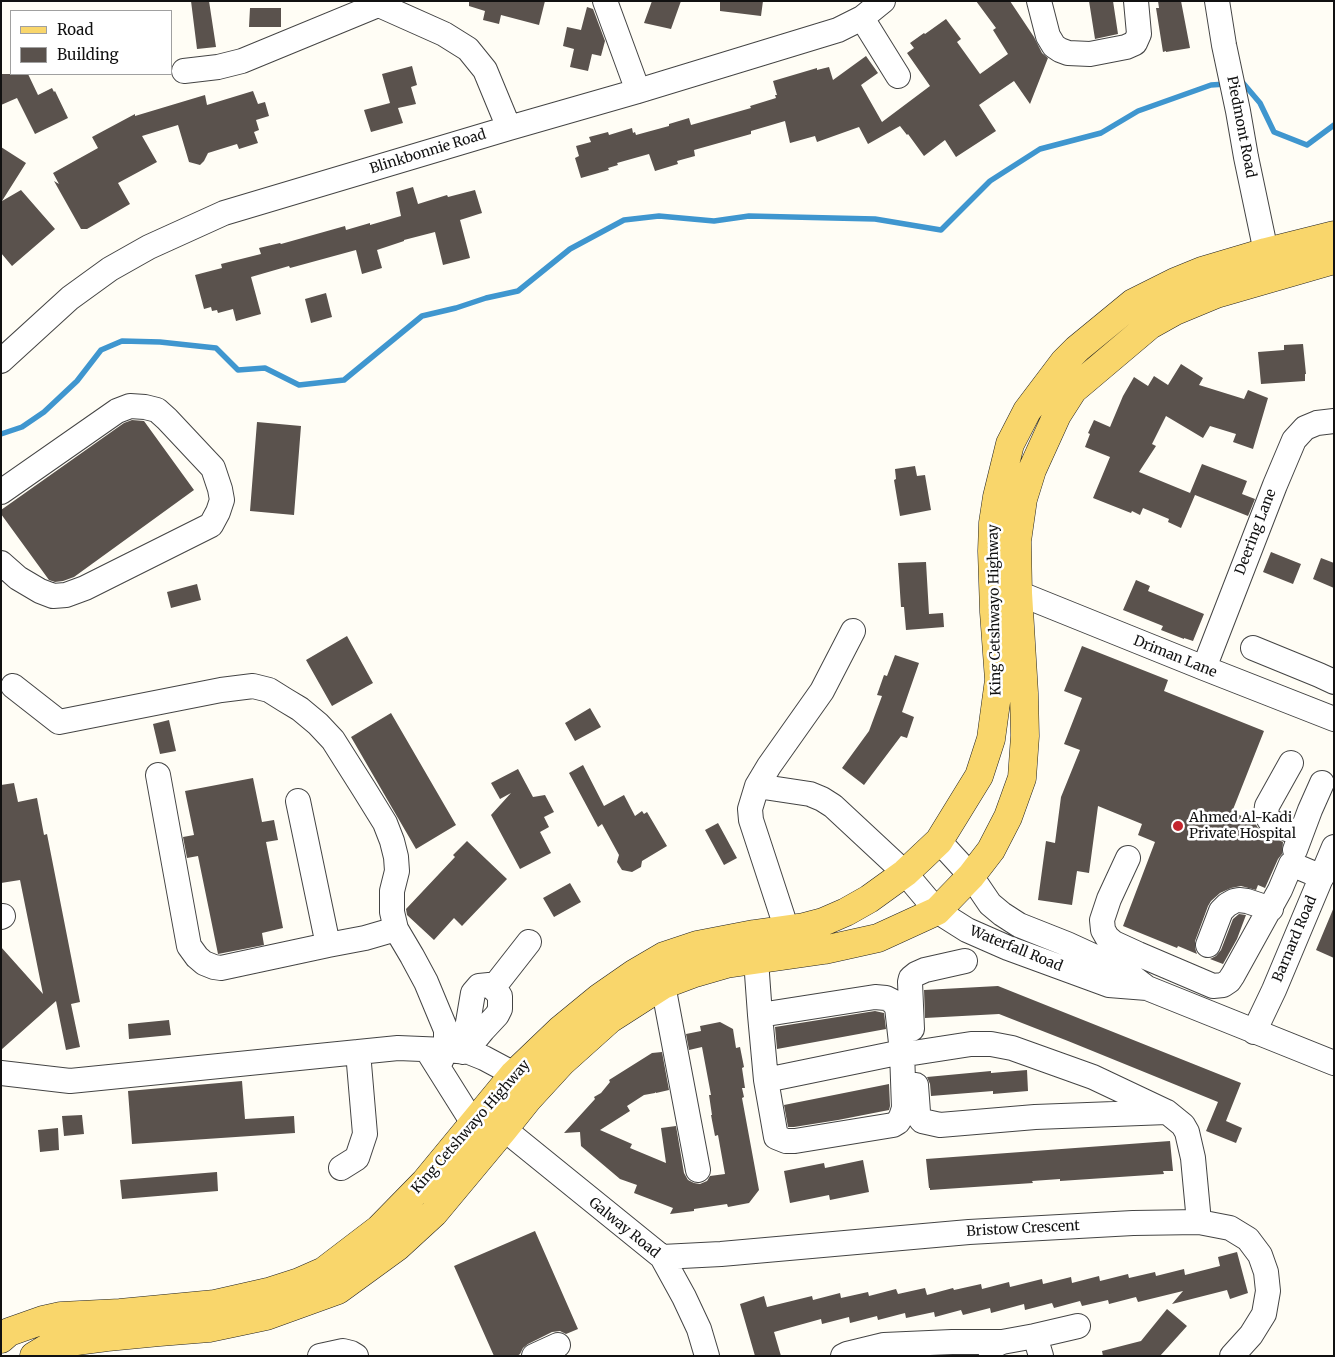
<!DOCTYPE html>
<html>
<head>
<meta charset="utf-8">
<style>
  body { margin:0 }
  #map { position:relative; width:1335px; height:1357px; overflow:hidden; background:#fffdf5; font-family:Merriweather,serif }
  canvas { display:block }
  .frame { position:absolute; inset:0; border:2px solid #111; pointer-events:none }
  .legend { position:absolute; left:10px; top:10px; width:162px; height:65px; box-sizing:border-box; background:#fff; border:1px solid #a0a0a0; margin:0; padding:6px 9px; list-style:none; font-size:15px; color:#111 }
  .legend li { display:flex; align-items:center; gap:10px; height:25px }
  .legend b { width:25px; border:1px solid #a0a0a0 }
</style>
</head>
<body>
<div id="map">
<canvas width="1335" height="1357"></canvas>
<div class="frame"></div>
<ul class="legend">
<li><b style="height:6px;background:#f9d66b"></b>Road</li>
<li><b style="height:14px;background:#5a524d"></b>Building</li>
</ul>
</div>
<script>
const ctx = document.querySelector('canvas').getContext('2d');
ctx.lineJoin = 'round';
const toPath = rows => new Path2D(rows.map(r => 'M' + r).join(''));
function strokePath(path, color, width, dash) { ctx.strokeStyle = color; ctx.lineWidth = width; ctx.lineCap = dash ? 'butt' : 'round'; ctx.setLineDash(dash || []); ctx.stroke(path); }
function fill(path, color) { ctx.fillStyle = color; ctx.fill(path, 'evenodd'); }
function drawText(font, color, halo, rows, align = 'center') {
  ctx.font = font + ' Merriweather,serif'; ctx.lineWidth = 5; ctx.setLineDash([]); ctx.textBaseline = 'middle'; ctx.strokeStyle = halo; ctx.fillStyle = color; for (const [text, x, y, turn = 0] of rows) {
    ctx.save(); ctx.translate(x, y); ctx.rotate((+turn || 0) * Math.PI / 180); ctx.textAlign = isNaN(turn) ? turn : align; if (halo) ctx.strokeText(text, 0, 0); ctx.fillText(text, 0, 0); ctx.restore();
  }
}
strokePath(toPath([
  [1240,83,1243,83,1260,103,1274,132,1307,145,1334,125],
  [1,434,22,427,44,412,77,381,101,350,122,341,160,342,216,348,238,370,265,368,299,385,344,380,422,316,456,308,486,298,518,291,570,249,624,220,659,216,714,221,749,216,875,219,941,230,990,181,1040,149,1101,133,1138,111,1211,85,1226,84]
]), '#3f96cf', 5.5);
fill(toPath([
  [191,1,209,1,216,47,197,49],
  [469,1,545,1,539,25,501,15,499,24,483,20,485,11,469,6],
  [652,1,681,1,671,29,644,23],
  [720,1,763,1,761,16,720,11],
  [976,1,1010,1,1034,37,1042,53,1048,58,1030,104,1014,81,979,105,996,131,956,157,945,140,924,156,908,134,907,135,900,126,868,144,859,127,817,142,815,136,790,143,785,121,751,131,751,134,694,150,695,156,677,161,678,164,655,171,649,154,617,163,618,165,608,168,609,170,581,178,575,158,579,156,576,146,591,142,589,137,608,132,609,135,632,128,633,133,635,132,636,135,669,126,669,124,689,118,691,125,751,108,750,106,776,98,775,95,777,95,773,81,817,68,817,70,829,67,833,80,866,56,878,73,861,85,882,122,930,86,907,53,914,48,910,43,924,33,925,34,946,19,961,39,957,42,980,74,1008,54,993,30,996,28],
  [1089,1,1113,1,1118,34,1095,39],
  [1158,1,1181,1,1190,48,1166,52,1166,51,1163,52,1156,8,1159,8],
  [587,7,593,9,605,41,601,56,592,54,588,71,570,67,574,49,563,46,567,27,581,30],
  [250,8,281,8,281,27,249,27],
  [412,66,417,85,411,87,416,104,398,108,403,123,371,132,364,110,390,103,382,74],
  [1,74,28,74,38,95,52,88,54,92,55,91,68,118,35,134,17,98,1,105],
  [253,91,258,104,265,102,269,116,256,120,259,130,254,132,258,143,239,149,237,144,208,153,204,161,200,165,189,162,178,125,142,136,157,162,118,183,130,204,87,229,81,229,54,181,59,184,53,173,98,148,92,137,135,114,135,116,205,95,207,105],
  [1,147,26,163,2,201,21,190,55,229,12,266,1,253],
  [413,187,418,204,447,195,448,197,475,190,482,213,460,220,470,258,443,265,435,232,404,240,404,241,377,250,382,268,362,274,356,250,290,268,289,266,251,277,261,314,236,321,233,309,218,313,217,310,212,311,211,307,204,309,195,275,222,268,221,264,261,254,259,248,280,243,281,244,345,226,346,230,370,223,370,225,401,216,396,192],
  [326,293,332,317,311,323,305,299],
  [1303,344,1306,374,1305,374,1305,381,1261,384,1258,352,1284,350,1284,345],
  [1181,364,1203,378,1199,385,1244,399,1248,390,1268,398,1253,449,1233,442,1236,434,1210,426,1203,438,1166,416,1152,444,1156,446,1139,472,1195,495,1181,528,1168,522,1169,519,1143,508,1140,515,1132,511,1131,513,1093,498,1110,457,1085,447,1090,434,1088,433,1094,420,1110,427,1123,396,1134,377,1148,386,1154,376,1168,385],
  [132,420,144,421,194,490,74,577,63,581,55,582,49,580,1,514,1,510,124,423],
  [257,422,301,426,294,515,250,511],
  [1202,464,1247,481,1242,494,1255,499,1248,516,1190,493],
  [915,466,917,476,925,475,931,510,900,516,894,480,896,479,895,469],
  [1271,552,1301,564,1293,584,1263,572],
  [1321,558,1334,563,1334,588,1313,579],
  [926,562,929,614,943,613,944,627,906,630,904,607,901,607,898,563],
  [1136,580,1150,586,1148,591,1204,614,1193,641,1184,638,1184,639,1161,630,1163,626,1123,610],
  [197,584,201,600,171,608,167,592],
  [347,636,373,683,332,706,306,660],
  [1082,646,1168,680,1164,691,1264,731,1232,812,1254,821,1258,828,1264,833,1283,842,1282,854,1278,859,1265,888,1258,885,1256,890,1241,886,1231,888,1220,893,1211,901,1208,906,1195,941,1195,948,1197,954,1178,946,1177,948,1123,926,1155,842,1138,835,1142,824,1098,806,1089,873,1077,871,1072,905,1038,900,1046,841,1055,843,1061,797,1080,750,1064,744,1082,698,1064,691],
  [895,655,919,663,902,712,914,717,907,738,901,736,864,785,842,768,869,731,882,696,877,695,884,675,887,676],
  [590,708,601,727,575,741,565,723],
  [391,713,456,825,416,849,351,737],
  [169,720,176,751,160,754,153,724],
  [583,765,604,806,624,795,635,816,642,811,644,814,647,812,667,846,642,861,641,867,632,872,622,870,617,862,619,855,602,824,598,827,569,773],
  [518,769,533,797,545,795,554,812,544,817,549,827,540,832,551,853,520,869,491,815,511,793,500,799,491,783],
  [253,778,262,822,274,820,278,840,266,842,283,928,262,933,264,945,218,954,198,856,187,858,183,837,194,835,185,791],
  [14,783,18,802,37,798,44,835,47,834,80,1002,71,1004,80,1047,66,1050,56,1001,1,1050,1,947,43,994,20,880,1,883,1,785],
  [718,823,737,858,724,865,705,830],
  [467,841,507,879,462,926,454,918,434,940,407,915,406,909,455,857,453,855],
  [570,883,581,902,554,917,543,898],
  [1334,907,1334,958,1316,950],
  [1239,914,1246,915,1237,939,1223,964,1210,959,1216,956,1221,950,1233,919],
  [998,986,1241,1083,1226,1121,1242,1128,1236,1143,1206,1131,1218,1102,1068,1041,999,1014,925,1018,924,990],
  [875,1011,884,1013,886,1029,777,1049,775,1027],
  [169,1020,171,1035,129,1039,128,1024],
  [720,1022,733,1029,736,1048,740,1047,744,1067,742,1068,745,1088,742,1088,744,1097,742,1098,759,1190,749,1203,728,1207,727,1204,694,1209,694,1211,670,1214,673,1208,634,1193,637,1185,620,1179,581,1146,580,1132,564,1133,595,1099,594,1097,601,1093,610,1082,609,1080,652,1053,662,1052,669,1090,656,1093,656,1092,655,1093,644,1095,627,1106,630,1111,600,1130,632,1144,630,1148,666,1163,661,1128,676,1126,684,1173,688,1180,694,1183,700,1184,707,1181,710,1176,725,1174,718,1135,715,1136,711,1115,712,1115,709,1095,711,1095,702,1047,689,1050,686,1034,701,1031,700,1026],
  [1027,1070,1028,1091,993,1094,993,1091,931,1096,930,1084,927,1077,991,1071,991,1073],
  [242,1081,245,1119,294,1116,295,1133,132,1144,128,1091],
  [889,1084,890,1106,889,1110,838,1120,794,1127,788,1127,784,1105],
  [82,1115,84,1134,64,1136,62,1116],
  [58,1128,59,1150,40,1152,38,1130],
  [1170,1141,1173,1171,1163,1171,1164,1174,1060,1181,1060,1179,1032,1181,1033,1183,930,1190,930,1188,929,1188,926,1159],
  [863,1160,869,1192,830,1200,829,1195,790,1203,784,1171,824,1163,825,1168],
  [217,1172,218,1191,122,1199,120,1180],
  [535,1231,578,1329,566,1334,560,1331,552,1332,528,1344,523,1348,520,1354,517,1356,494,1356,454,1266],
  [1237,1252,1248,1293,1230,1299,1227,1290,1172,1304,1183,1291,1138,1302,1136,1297,1109,1304,1108,1300,1082,1306,1080,1301,1054,1308,1052,1303,1025,1310,1024,1304,991,1313,990,1308,963,1315,961,1310,935,1317,934,1312,906,1318,905,1313,878,1320,877,1316,850,1323,849,1317,822,1324,821,1319,774,1332,781,1356,755,1356,740,1304,764,1296,767,1307,812,1296,813,1300,840,1293,841,1298,868,1292,869,1296,896,1289,898,1294,925,1288,927,1295,953,1288,954,1290,981,1284,982,1289,1009,1282,1010,1287,1042,1279,1043,1284,1071,1277,1072,1283,1099,1276,1100,1281,1128,1274,1129,1278,1155,1272,1156,1276,1184,1269,1185,1275,1220,1266,1218,1257],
  [1167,1309,1187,1326,1160,1356,1103,1356,1102,1351,1141,1341]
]), '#5a524d');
const minor = toPath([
  [370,1,444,34,468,49,485,70,509,128],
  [605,1,638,91],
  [1039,1,1048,36,1054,46,1060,50,1068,53,1090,54,1126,47,1135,43,1139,34,1136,1],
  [1217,1,1224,45,1238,111,1246,157,1266,252],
  [862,18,898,76],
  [184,71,218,67,242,61,378,5],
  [1,361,70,298,110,269,149,247,224,213,509,128,638,91,838,30,862,18,883,1],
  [1,492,117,411,130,406,145,407,157,410,167,419,213,468,220,489,222,500,218,512,211,525,85,588,66,595,53,596,40,591,18,578,1,563],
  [1018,593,1204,668,1334,719],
  [1253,648,1319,675,1334,682],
  [1204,668,1275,485,1294,440,1305,428,1317,423,1334,421],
  [13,686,59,722,221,690,253,686,269,690,285,700,300,709,318,724,333,740,364,789,385,823,392,841,396,857,397,871,392,891,392,912,396,929,412,956,426,982,446,1030,446,1050,438,1067],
  [1291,763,1267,806,1266,814,1270,821,1300,835],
  [158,775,189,946,197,957,204,963,214,967,221,968,328,945],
  [757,786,810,794,822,799,833,806,905,873,937,911,967,930,1008,948,1109,985,1147,988],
  [298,801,328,945,365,938,396,929],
  [939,841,971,876,990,904,1002,914,1019,925,1067,944,1115,966,1130,975,1147,988,1334,1063],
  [1295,850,1310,810,1322,783],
  [1128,858,1109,899,1102,920,1103,930,1107,937,1114,943,1138,954,1213,986,1223,985,1229,981,1233,975,1280,890,1291,864,1322,877],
  [1,917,3,916],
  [787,930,751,820,750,809,757,786,769,766,822,691,853,631],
  [1208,945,1221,911,1227,905,1234,901,1239,900,1247,901,1271,909],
  [756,960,760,1015,766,1080,776,1137,786,1141,795,1141,893,1125,898,1122,901,1117,904,1108,902,1052,897,1007,892,1001,886,998,875,997,760,1015],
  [663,985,698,1170],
  [493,988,529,942],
  [912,1029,910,982,911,978,916,974,925,970,965,961],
  [1254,1032,1274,990,1334,847],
  [463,1052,473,993,479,986,489,985,496,991,500,996,500,1009,497,1015,483,1030,474,1041,469,1052],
  [429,1053,473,1123],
  [913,1053,971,1044,991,1044,1012,1048,1093,1077,1167,1112,1183,1125,1187,1132,1193,1158,1199,1222],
  [1,1073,70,1081,398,1048,446,1050,469,1052,484,1058,514,1074],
  [766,1080,902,1052],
  [916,1085,918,1112,919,1117,922,1121,940,1125,1035,1117,1167,1112],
  [504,1129,662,1257,684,1297,699,1329,707,1356],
  [341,1168,357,1158,365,1134,358,1052],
  [662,1257,721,1254,969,1232,1133,1223,1199,1222,1230,1228,1248,1239,1260,1255,1266,1272,1268,1291,1264,1314,1251,1335,1232,1356],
  [1035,1336,1078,1326],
  [989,1348,1002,1342,1035,1336,1041,1356],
  [320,1356,343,1351,351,1353,356,1356],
  [534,1356,558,1345],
  [843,1356,847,1354,884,1345,952,1342,1002,1342]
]);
const major = toPath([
  [1,1339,9,1332,43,1320,61,1316,120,1313,215,1304,268,1292,299,1282,324,1271,379,1229,425,1182,514,1074,560,1030,599,998,635,973,664,956,697,945,754,934,804,927,823,922,846,912,869,899,905,873,939,841,979,776,991,739,999,680,994,612,992,551,993,523,997,497,1010,444,1027,411,1064,362,1077,349,1133,303,1175,282,1202,271,1266,252,1334,235],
  [34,1356,54,1344,107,1337,159,1332,209,1328,266,1316,338,1290,397,1247,434,1213,504,1129,528,1099,562,1062,610,1019,663,985,695,973,726,964,824,950,878,938,937,911,971,876,991,850,1008,817,1022,778,1025,736,1024,693,1018,593,1017,541,1023,499,1032,470,1057,415,1073,390,1150,325,1175,311,1216,294,1334,260]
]);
strokePath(minor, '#444', 26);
strokePath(major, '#222', 29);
strokePath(minor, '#fff', 24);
strokePath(major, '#f9d66b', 28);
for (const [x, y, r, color] of [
  [1178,826,6,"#c4262e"]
]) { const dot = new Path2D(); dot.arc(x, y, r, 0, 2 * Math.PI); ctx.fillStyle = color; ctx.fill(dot); strokePath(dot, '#fff', 2); }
drawText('14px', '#111', '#fff', [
  ["Piedmont Road",1241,127,79],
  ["Blinkbonnie Road",428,152,-17],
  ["Deering Lane",1256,532,-69],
  ["King Cetshwayo Highway",995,610,-91],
  ["Driman Lane",1175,657,22],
  ["Barnard Road",1295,939,-67],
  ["Waterfall Road",1016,949,22],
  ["King Cetshwayo Highway",471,1127,-49],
  ["Galway Road",624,1228,39],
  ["Bristow Crescent",1023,1229,-3]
]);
drawText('14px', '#111', '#fff', [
  ["Ahmed Al-Kadi",1189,818],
  ["Private Hospital",1189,834]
], 'left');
</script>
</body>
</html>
